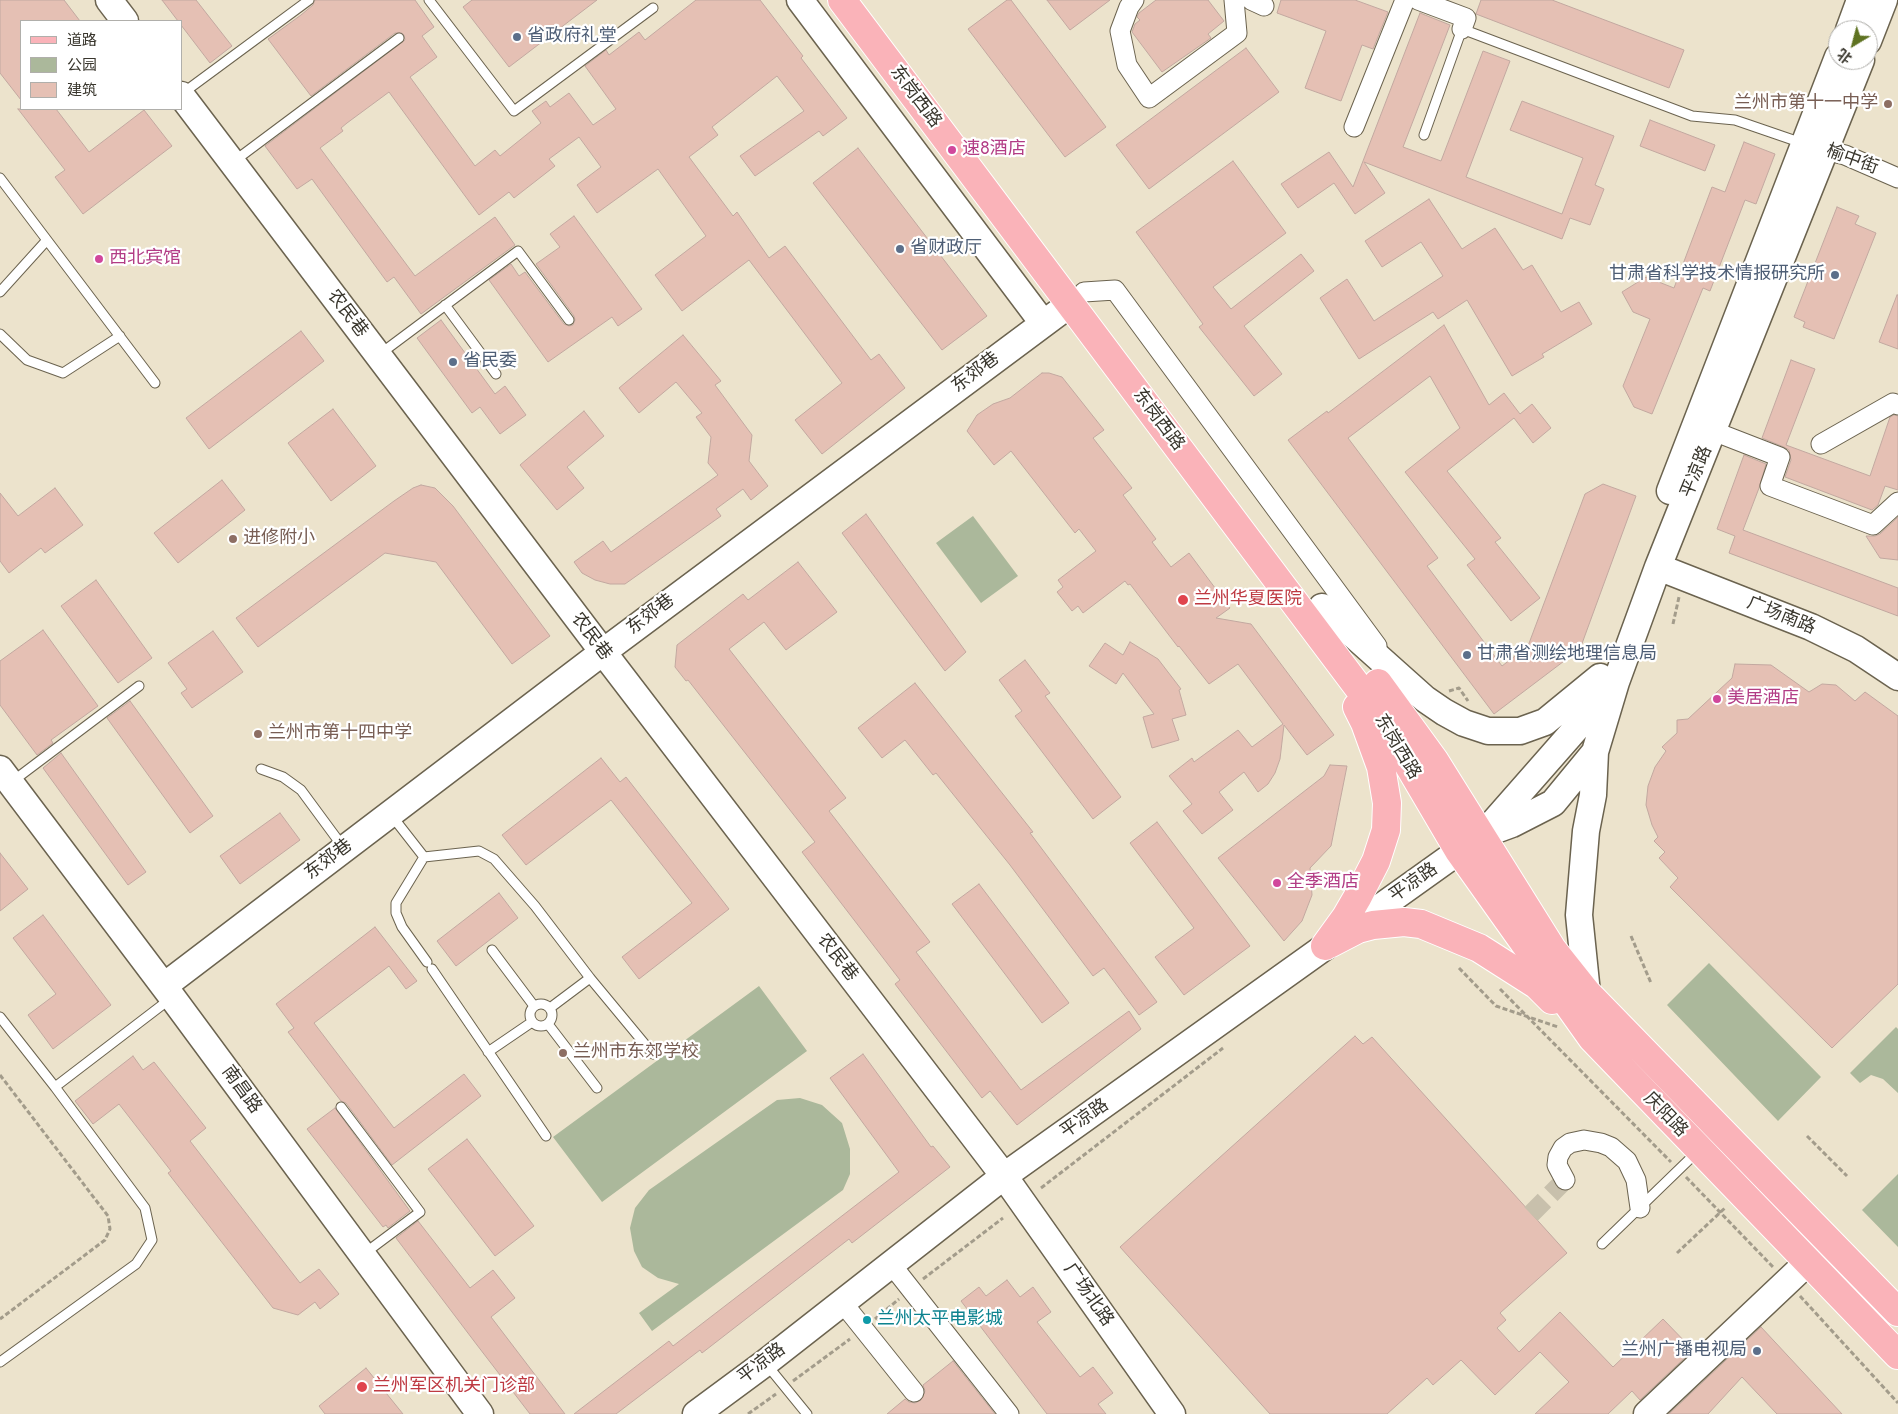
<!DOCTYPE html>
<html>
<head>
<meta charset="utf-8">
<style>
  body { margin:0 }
  #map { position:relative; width:1898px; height:1414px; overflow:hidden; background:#ece3cc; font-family:Jost,"Noto Sans SC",sans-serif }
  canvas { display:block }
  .legend { position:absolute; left:20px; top:20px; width:162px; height:90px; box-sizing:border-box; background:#fff; border:1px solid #b0afab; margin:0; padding:6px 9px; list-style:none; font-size:15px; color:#39362d }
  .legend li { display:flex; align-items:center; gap:10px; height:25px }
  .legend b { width:25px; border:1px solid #b0afab }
  .north { position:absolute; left:1828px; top:20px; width:50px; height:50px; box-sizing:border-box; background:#fff; border:1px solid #b0afab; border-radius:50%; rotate:217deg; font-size:14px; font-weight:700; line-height:20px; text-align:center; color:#39362d }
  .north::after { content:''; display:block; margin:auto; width:18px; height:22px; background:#5f7322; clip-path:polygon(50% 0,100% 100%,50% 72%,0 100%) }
</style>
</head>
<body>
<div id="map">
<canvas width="1898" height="1414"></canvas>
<ul class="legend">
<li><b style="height:6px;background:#fab3b9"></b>道路</li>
<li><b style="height:14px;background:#abb89b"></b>公园</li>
<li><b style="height:14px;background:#e5c0b4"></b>建筑</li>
</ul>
<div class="north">北</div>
</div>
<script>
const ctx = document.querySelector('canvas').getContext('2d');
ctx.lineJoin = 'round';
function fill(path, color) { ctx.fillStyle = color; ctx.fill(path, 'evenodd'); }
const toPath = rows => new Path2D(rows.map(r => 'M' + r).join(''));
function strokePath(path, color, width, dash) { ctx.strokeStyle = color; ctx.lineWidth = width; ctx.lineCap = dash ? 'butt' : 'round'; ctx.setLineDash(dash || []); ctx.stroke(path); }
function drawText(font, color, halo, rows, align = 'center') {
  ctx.font = font + ' Jost,"Noto Sans SC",sans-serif'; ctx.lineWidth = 4.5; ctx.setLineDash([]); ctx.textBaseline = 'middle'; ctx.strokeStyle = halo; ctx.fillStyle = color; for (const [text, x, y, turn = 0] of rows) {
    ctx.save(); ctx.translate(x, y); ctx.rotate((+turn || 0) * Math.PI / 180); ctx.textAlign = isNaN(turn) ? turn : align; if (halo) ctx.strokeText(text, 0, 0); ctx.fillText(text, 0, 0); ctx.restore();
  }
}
fill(toPath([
  [973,516,1018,576,981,603,936,543],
  [1709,963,1821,1077,1778,1121,1667,1005],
  [759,986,807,1051,602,1202,553,1137],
  [1896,1027,1898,1029,1898,1093,1883,1079,1871,1075,1860,1083,1850,1073],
  [800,1098,822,1105,842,1123,850,1149,850,1174,843,1190,652,1331,639,1313,679,1284,658,1278,642,1267,634,1251,630,1228,635,1208,649,1190,767,1107,777,1100],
  [1898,1174,1898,1247,1862,1210]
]), '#abb89b');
const building = toPath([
  [0,0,64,0,80,21,21,21,21,100,0,73,0,0],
  [162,0,196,0,232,46,210,63,181,25,181,21,178,21,162,0],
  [315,0,415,0,434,27,422,36,437,57,410,77,475,166,495,150,500,156,541,123,532,111,546,101,550,107,569,93,593,125,616,109,585,66,606,50,609,55,639,32,645,40,696,0,760,0,803,56,801,58,847,118,823,136,819,131,755,176,740,156,804,111,777,76,712,127,718,135,689,157,733,216,737,212,769,258,785,246,871,360,879,354,905,388,822,454,795,420,842,383,749,260,682,311,655,275,706,236,658,169,597,213,577,185,601,167,579,137,549,159,555,166,514,198,509,192,479,215,389,92,347,123,341,128,343,131,320,148,415,276,495,217,515,245,421,314,394,277,387,282,312,179,297,189,265,146,405,40,404,35,402,33,395,33,311,96,268,39,301,15,313,5,315,0],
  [472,0,597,0,509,67,463,7,472,0],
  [1007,0,1011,0,1106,127,1065,157,968,29,1007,0],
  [1047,0,1110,0,1070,30,1047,0],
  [1156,0,1208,0,1224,21,1208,34,1211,38,1162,72,1132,32,1135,24,1140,20,1137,17,1139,13,1156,0],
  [1281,0,1355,0,1388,12,1373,49,1362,45,1341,101,1305,88,1326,31,1277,13,1281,0],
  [1481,0,1552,0,1684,50,1669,88,1476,14,1481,0],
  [1420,13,1450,25,1403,147,1441,161,1483,51,1510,61,1466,177,1562,214,1583,158,1510,130,1522,101,1614,136,1595,185,1604,189,1590,225,1570,218,1562,239,1364,162,1385,193,1355,214,1334,183,1298,208,1281,184,1329,152,1353,187,1420,13],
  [1246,48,1279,92,1149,189,1116,145,1246,48],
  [18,109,56,109,89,152,144,110,172,146,83,214,55,177,65,170,18,109],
  [1650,120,1715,145,1705,171,1640,146,1650,120],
  [1744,142,1775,154,1756,204,1745,200,1710,291,1703,288,1652,414,1634,407,1623,386,1650,319,1633,312,1622,292,1646,277,1674,288,1712,187,1725,192,1744,142],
  [858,148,987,316,942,350,813,183,858,148],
  [1233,161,1286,233,1213,287,1231,309,1301,254,1314,271,1244,326,1282,374,1254,396,1199,327,1203,324,1136,232,1233,161],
  [1429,199,1462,249,1495,228,1523,270,1532,265,1561,312,1579,302,1592,324,1542,354,1544,357,1512,376,1467,300,1438,319,1433,312,1359,359,1320,298,1347,279,1374,321,1443,276,1421,242,1382,267,1365,241,1429,199],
  [1837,207,1859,216,1855,224,1876,233,1834,339,1803,327,1805,322,1794,317,1837,207],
  [574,216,642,309,618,326,612,317,548,362,489,280,511,264,519,276,525,272,564,324,569,326,573,325,575,320,574,316,536,264,560,247,550,234,574,216],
  [1897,295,1898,295,1898,349,1879,342,1897,295],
  [441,320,495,394,505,386,526,415,500,434,480,407,472,413,417,338,441,320],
  [1444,325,1489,405,1504,393,1520,414,1532,404,1551,428,1533,443,1514,418,1447,471,1501,538,1495,542,1540,598,1511,621,1467,565,1475,559,1405,472,1460,428,1430,376,1348,438,1438,558,1427,566,1502,666,1528,646,1585,494,1603,484,1636,496,1580,649,1494,714,1288,440,1327,411,1328,413,1444,325],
  [301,331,324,361,209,449,186,418,301,331],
  [683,335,721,381,715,385,752,435,749,461,768,486,751,500,743,489,716,509,721,516,625,584,610,584,595,580,582,573,574,562,603,541,611,552,718,475,708,463,711,437,696,417,702,413,676,382,639,413,619,388,683,335],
  [1791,360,1815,369,1786,445,1870,476,1890,417,1894,415,1898,416,1898,490,1885,486,1878,505,1872,510,1785,477,1791,460,1789,450,1784,447,1762,438,1791,360],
  [1042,373,1049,373,1062,377,1104,430,1093,438,1132,488,1123,495,1156,539,1152,542,1171,567,1189,553,1230,608,1216,618,1251,624,1334,735,1307,755,1284,725,1280,759,1275,773,1268,784,1258,792,1244,772,1219,792,1233,810,1202,834,1183,811,1192,804,1169,776,1192,758,1194,762,1238,730,1252,747,1283,724,1238,664,1209,684,1179,646,1178,647,1130,584,1128,585,1125,581,1083,613,1078,606,1072,611,1057,592,1063,587,1058,580,1096,551,1079,529,1075,533,1011,451,994,465,967,431,977,415,993,404,1010,398,1042,373],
  [333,409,376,466,331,501,288,443,333,409],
  [584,411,604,436,567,467,584,488,557,510,520,465,584,411],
  [1744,455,1766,464,1759,488,1743,530,1898,588,1898,616,1729,553,1735,536,1717,529,1744,455],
  [222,480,245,510,178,563,154,533,222,480],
  [421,485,435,488,453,506,550,636,512,664,436,562,385,553,258,647,236,618,394,501,413,488,421,485],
  [55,488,83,525,45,553,41,548,9,573,0,561,0,493,18,516,55,488],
  [866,514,966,652,945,671,842,533,866,514],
  [1898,517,1898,560,1880,558,1866,536,1875,536,1880,534,1898,517],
  [798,562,837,612,786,650,764,622,729,649,846,798,829,811,930,942,916,952,1021,1090,1129,1011,1141,1029,1017,1125,990,1091,982,1098,895,984,900,980,802,852,815,842,688,680,686,681,675,667,677,645,743,594,748,600,798,562],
  [96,580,152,658,118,683,61,606,96,580],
  [43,630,98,706,51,740,53,743,37,755,0,705,0,661,43,630],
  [213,631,243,672,192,708,181,693,187,689,168,663,213,631],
  [1130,642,1158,659,1181,689,1179,690,1186,715,1172,719,1179,740,1152,748,1143,717,1154,714,1123,673,1116,684,1089,666,1105,643,1123,655,1130,642],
  [1025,660,1050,693,1045,696,1121,797,1093,819,1015,716,1022,711,999,680,1025,660],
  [1735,664,1771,665,1809,692,1822,684,1836,685,1855,701,1865,692,1898,716,1898,984,1832,1048,1670,887,1678,878,1659,858,1665,852,1654,841,1658,837,1652,825,1646,805,1648,786,1655,767,1666,751,1662,747,1677,733,1677,720,1688,719,1732,678,1735,664],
  [915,683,1033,832,1030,833,1157,1002,1139,1015,1104,968,1093,976,1010,865,936,773,933,775,905,740,882,758,858,728,915,683],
  [130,701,213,816,190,833,107,718,130,701],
  [61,753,146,872,128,885,43,768,61,753],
  [601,758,620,782,626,777,729,909,639,979,622,957,692,903,611,800,526,865,502,835,601,758],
  [1330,765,1347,766,1331,846,1310,868,1312,895,1302,921,1284,941,1218,858,1324,776,1330,765],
  [280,813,300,840,240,884,220,856,280,813],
  [1157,822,1250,946,1184,995,1155,957,1194,928,1130,843,1157,822],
  [0,853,28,889,0,911,0,853],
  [979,884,1069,1003,1042,1023,952,904,979,884],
  [499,893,518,918,456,966,437,941,499,893],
  [43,915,111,1005,53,1049,28,1015,56,994,13,938,43,915],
  [375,927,417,981,406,989,389,966,314,1023,394,1128,464,1074,481,1096,392,1165,346,1103,341,1101,288,1032,294,1028,276,1004,375,927],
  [1355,1036,1363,1044,1372,1037,1567,1253,1500,1313,1506,1320,1497,1328,1519,1352,1560,1312,1613,1367,1663,1319,1693,1350,1640,1400,1632,1391,1608,1414,1535,1414,1569,1382,1540,1352,1495,1395,1461,1360,1433,1385,1427,1378,1387,1414,1270,1414,1120,1247,1355,1036],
  [863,1054,931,1147,933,1146,950,1167,852,1243,849,1239,702,1353,700,1350,616,1414,574,1414,669,1341,673,1346,899,1172,830,1078,863,1054],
  [133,1056,143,1070,154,1062,206,1128,190,1141,300,1283,319,1269,339,1294,320,1309,315,1302,298,1315,273,1308,168,1173,171,1171,119,1104,93,1124,75,1101,133,1056],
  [335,1108,410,1211,388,1228,386,1225,383,1227,307,1129,335,1108],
  [467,1139,534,1226,495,1256,428,1169,467,1139],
  [418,1221,470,1288,493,1270,515,1298,491,1317,565,1414,530,1414,477,1345,396,1238,418,1221],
  [1007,1280,1020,1297,1033,1287,1051,1312,1037,1322,1051,1340,1080,1377,1093,1367,1113,1393,1098,1404,1106,1414,1047,1414,961,1301,979,1287,986,1296,1007,1280],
  [1761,1327,1842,1414,1777,1414,1742,1377,1708,1414,1669,1414,1761,1327],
  [953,1361,995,1414,887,1414,905,1399,909,1402,915,1403,921,1400,925,1391,923,1385,953,1361],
  [366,1368,403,1414,325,1414,319,1406,366,1368]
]);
fill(building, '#e5c0b4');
strokePath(building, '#c2a8a0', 1);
strokePath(toPath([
  [1531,1214,1565,1180]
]), '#c8c0ac', 19, [19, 9]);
const lane = toPath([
  [429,0,514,111,653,8],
  [183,93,309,0],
  [1424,135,1462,29,1692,116,1735,120,1802,143],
  [233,162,399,38],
  [0,178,155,383],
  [0,292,47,240],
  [445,305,496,374],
  [0,334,27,360,63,373,120,336],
  [380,354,518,251,569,320],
  [261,769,283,777,301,790,343,847],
  [13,781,139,686],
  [392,816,424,857],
  [424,857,479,851,494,859,535,906,590,978,653,1054],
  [424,857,396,903,396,913,402,927,427,962],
  [492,950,534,1006],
  [432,969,546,1136],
  '530 1015a11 11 0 1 1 22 0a11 11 0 1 1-22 0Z',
  [550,1008,590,978],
  [0,1017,55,1087],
  [548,1024,597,1088],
  [488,1052,532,1022],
  [341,1107,420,1212,365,1253],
  [1602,1244,1697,1152],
  [0,1362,136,1264,152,1240,145,1208,55,1087,170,999],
  [767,1365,807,1414]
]);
const street = toPath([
  [1134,0,1129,7,1120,31,1127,65,1149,98,1237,33,1234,0],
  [1251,0,1264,6],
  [1418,0,1466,18,1462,29],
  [1354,127,1405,0],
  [1813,147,1845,155,1898,178],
  [1084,292,1115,290,1377,646],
  [1713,431,1780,457,1770,486,1873,525,1898,502],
  [1821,444,1893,403,1898,405],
  [1565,1180,1557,1165,1558,1157,1563,1148,1570,1143,1584,1140,1601,1143,1611,1147,1627,1161,1636,1180,1640,1208],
  [891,1264,1009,1414],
  [842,1302,914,1392]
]);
const secondary = toPath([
  [109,0,125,21],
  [800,0,1043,323],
  [1849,30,1860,0],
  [1868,41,1884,0],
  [181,95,603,652,1004,1176,1172,1414],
  [1670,491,1838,57],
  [1658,567,1811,627,1856,649,1898,677],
  [1322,607,1425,699,1444,712,1464,723,1488,731,1520,731,1545,722,1600,677],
  [0,769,172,997,480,1414],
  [1486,831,1587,716,1599,682],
  [1482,835,1512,824,1553,803,1595,752,1616,682,1658,567,1861,60],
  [164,986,603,652,1070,304],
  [1587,993,1579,915,1586,831,1593,795,1595,752],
  [696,1414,765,1363,1004,1176,1459,851],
  [1647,1414,1808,1262]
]);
const primary = toPath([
  [842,0,1379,715,1459,851,1592,1038,1898,1355],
  [1378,683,1434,760,1552,949,1587,993,1898,1312],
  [1329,944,1358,929,1373,925,1404,922,1421,924,1479,948,1537,985,1552,1000],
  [1325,946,1346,917,1357,898,1376,861,1386,830,1387,803,1381,767,1365,723,1357,707]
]);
strokePath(lane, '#6b634f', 11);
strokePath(street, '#6b634f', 21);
strokePath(secondary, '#6b634f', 29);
strokePath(primary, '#fff', 30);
strokePath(toPath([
  [1673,624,1679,597],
  [1449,691,1459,688,1468,701],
  [1631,936,1651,983],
  [1459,968,1496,1006,1558,1027],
  [1500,989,1671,1162],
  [0,1075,108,1216,110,1229,105,1240,0,1319],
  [1807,1136,1847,1176],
  [1686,1177,1774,1268],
  [1041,1188,1223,1048],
  [1677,1253,1726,1207],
  [923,1279,1003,1218],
  [1800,1296,1898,1403],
  [875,1319,899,1299],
  [793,1381,850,1339],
  [748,1414,776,1394]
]), '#a39c8b', 3, [5, 2.5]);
strokePath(lane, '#fff', 9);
strokePath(street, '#fff', 19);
strokePath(secondary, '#fff', 26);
strokePath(primary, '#fab3b9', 28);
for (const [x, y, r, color] of [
  [517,37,5,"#5c6f8a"],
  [1888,104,5,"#8d6e63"],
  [952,150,5,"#d1479c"],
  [900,249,5,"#5c6f8a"],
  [99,259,5,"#d1479c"],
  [1835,275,5,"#5c6f8a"],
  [453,362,5,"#5c6f8a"],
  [233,539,5,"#8d6e63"],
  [1183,600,6,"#e0444e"],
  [1467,655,5,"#5c6f8a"],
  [1717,699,5,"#d1479c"],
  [258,734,5,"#8d6e63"],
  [1277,883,5,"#d1479c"],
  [563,1053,5,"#8d6e63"],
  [867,1320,5,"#0f9aa8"],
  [1757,1351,5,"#5c6f8a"],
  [362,1387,6,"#e0444e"]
]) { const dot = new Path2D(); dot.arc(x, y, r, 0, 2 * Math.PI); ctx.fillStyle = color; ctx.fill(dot); strokePath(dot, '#fff', 2); }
drawText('18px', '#4e5e75', '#fff', [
  ["省政府礼堂",527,37],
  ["省财政厅",910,249],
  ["甘肃省科学技术情报研究所",1825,275,"right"],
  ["省民委",463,362],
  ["甘肃省测绘地理信息局",1477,655],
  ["兰州广播电视局",1747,1351,"right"]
], 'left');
drawText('18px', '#39362d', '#fff', [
  ["东岗西路",915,97,53],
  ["榆中街",1852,160,20],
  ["农民巷",347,314,53],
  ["东郊巷",976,373,-37],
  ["东岗西路",1158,420,53],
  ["平凉路",1697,472,-68],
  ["东郊巷",651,615,-37],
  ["广场南路",1781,616,22],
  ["农民巷",591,637,53],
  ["东岗西路",1397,747,59],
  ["东郊巷",329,860,-37],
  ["平凉路",1414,883,-35],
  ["农民巷",837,958,53],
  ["南昌路",241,1090,54],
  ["庆阳路",1665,1115,46],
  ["平凉路",1085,1119,-35],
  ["广场北路",1088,1295,55],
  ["平凉路",762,1364,-37]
]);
drawText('18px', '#785e54', '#fff', [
  ["兰州市第十一中学",1878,104,"right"],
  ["进修附小",243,539],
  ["兰州市第十四中学",268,734],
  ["兰州市东郊学校",573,1053]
], 'left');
drawText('18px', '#b23c85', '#fff', [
  ["速8酒店",962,150],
  ["西北宾馆",109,259],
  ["美居酒店",1727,699],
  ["全季酒店",1287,883]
], 'left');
drawText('18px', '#be3a42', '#fff', [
  ["兰州华夏医院",1194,600],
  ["兰州军区机关门诊部",373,1387]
], 'left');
drawText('18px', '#0d838f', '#fff', [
  ["兰州太平电影城",877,1320]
], 'left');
</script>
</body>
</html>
